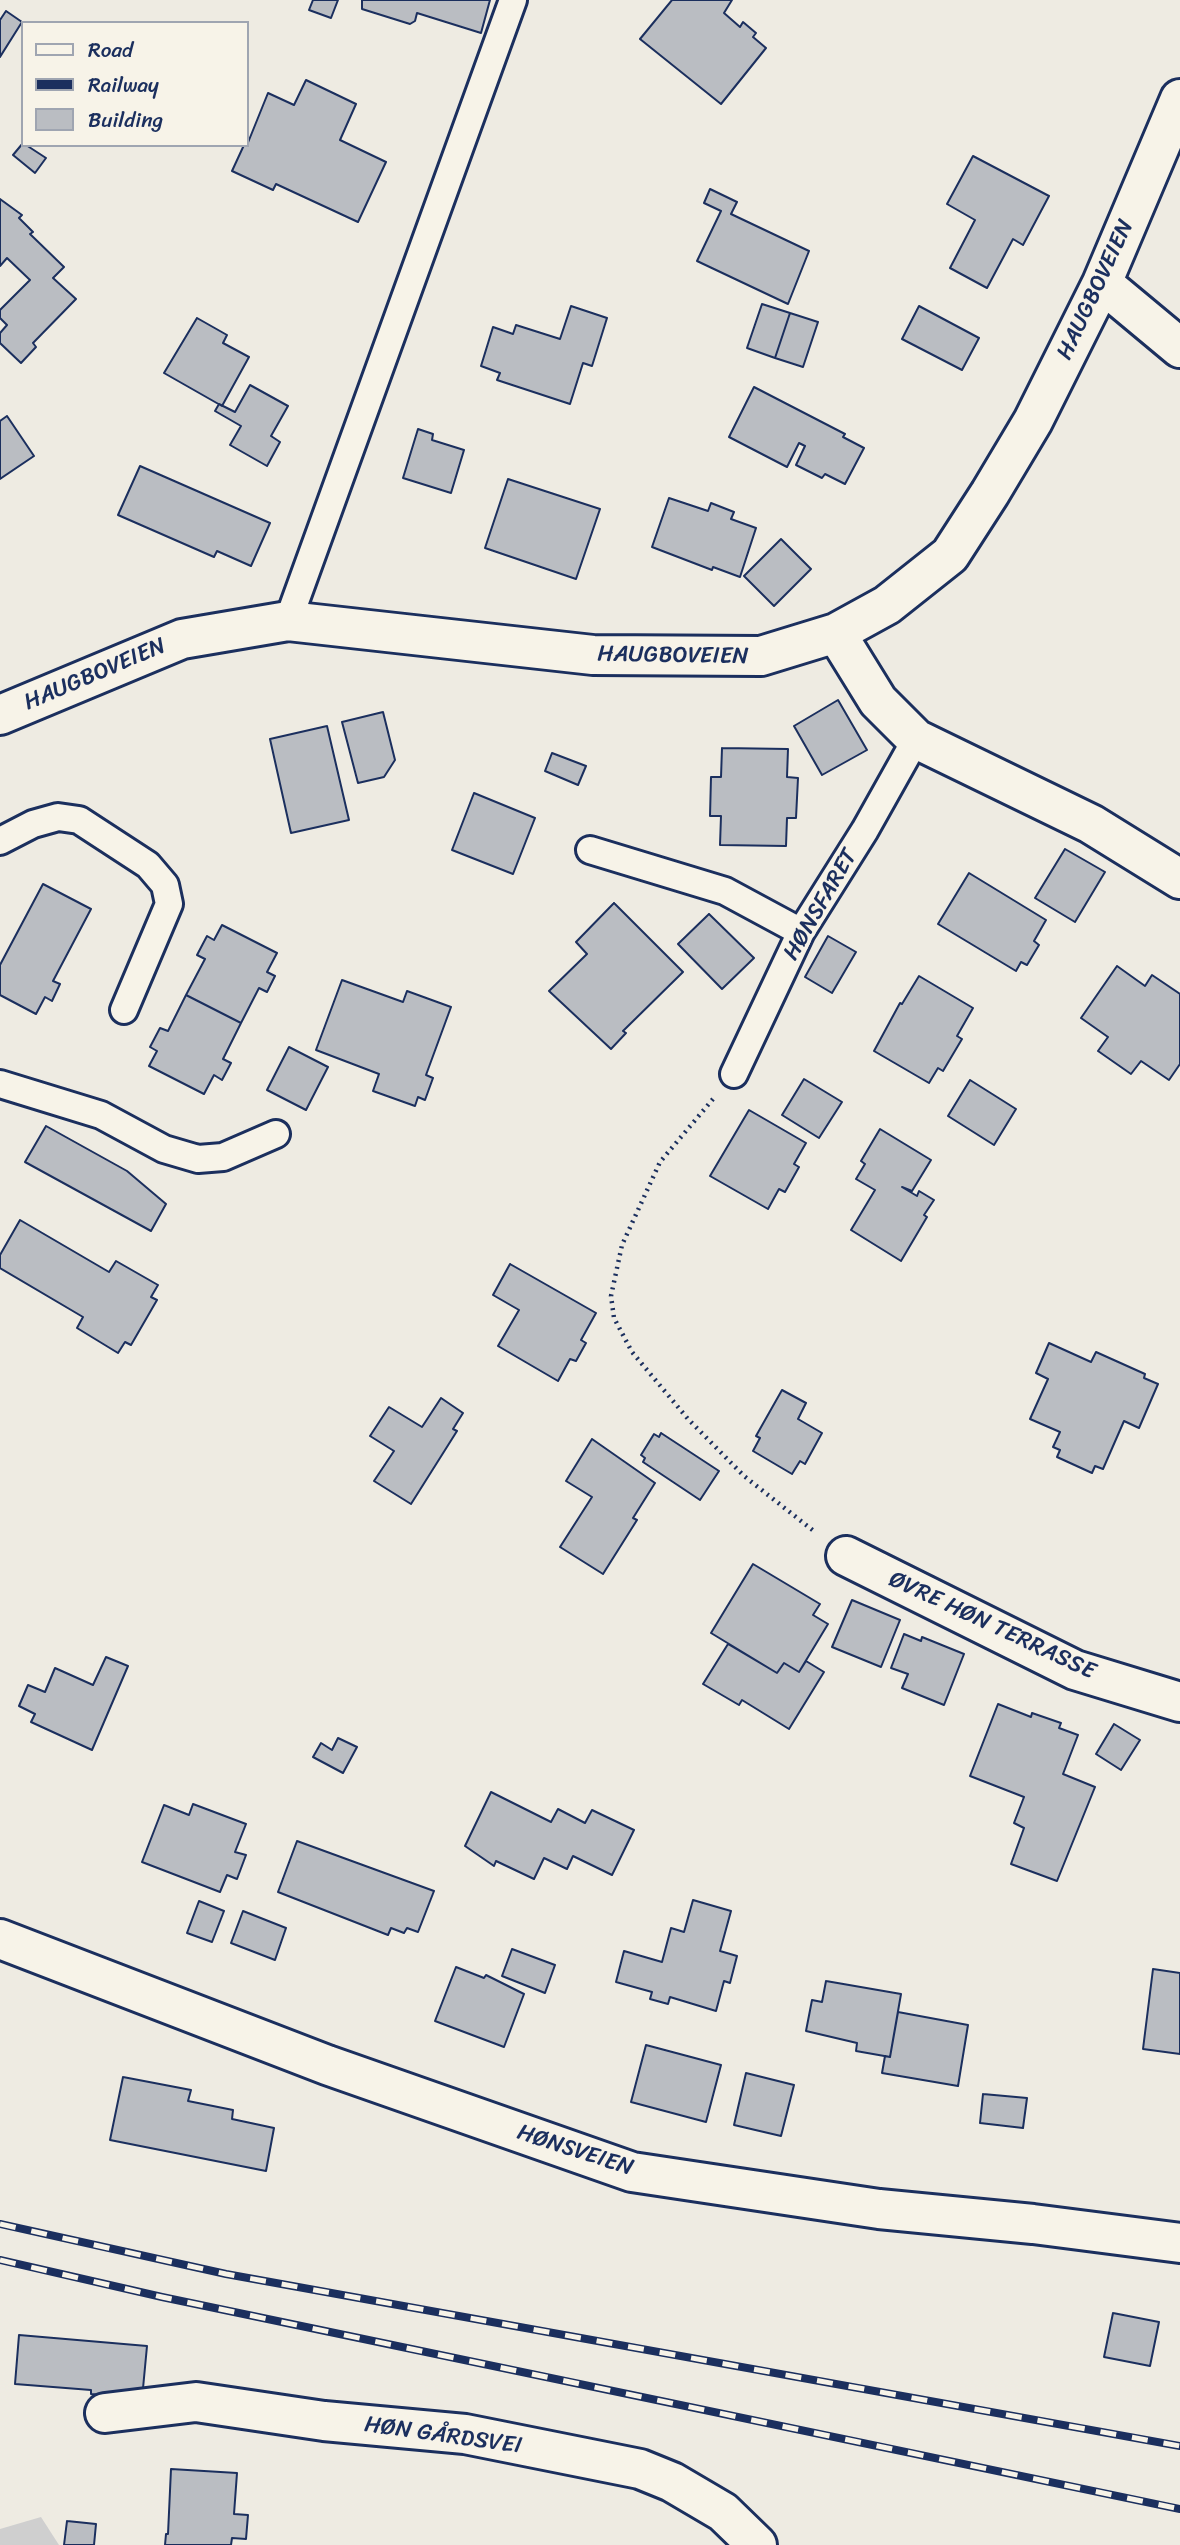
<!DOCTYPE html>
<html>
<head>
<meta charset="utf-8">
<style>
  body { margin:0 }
  #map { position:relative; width:1180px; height:2545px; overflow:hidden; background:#eeebe2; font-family:Sriracha,sans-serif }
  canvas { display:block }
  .legend { position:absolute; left:21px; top:21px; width:228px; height:126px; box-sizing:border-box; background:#f7f3e8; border:2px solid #9fa5b1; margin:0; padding:9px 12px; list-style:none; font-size:21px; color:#1b2f5e }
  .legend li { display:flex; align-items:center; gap:14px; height:35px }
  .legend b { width:35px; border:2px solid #9fa5b1 }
</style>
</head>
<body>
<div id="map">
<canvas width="1180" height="2545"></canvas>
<ul class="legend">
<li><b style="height:9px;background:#f7f3e8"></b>Road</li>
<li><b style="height:9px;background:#1b2f5e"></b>Railway</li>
<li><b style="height:19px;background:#babdc2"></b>Building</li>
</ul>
</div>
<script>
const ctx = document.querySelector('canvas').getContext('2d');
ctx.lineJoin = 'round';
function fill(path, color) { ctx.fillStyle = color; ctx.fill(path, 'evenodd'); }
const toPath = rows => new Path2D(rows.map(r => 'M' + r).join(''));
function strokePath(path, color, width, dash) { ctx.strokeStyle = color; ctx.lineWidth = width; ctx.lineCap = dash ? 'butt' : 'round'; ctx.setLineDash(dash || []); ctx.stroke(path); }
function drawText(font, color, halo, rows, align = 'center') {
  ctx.font = font + ' Sriracha,sans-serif'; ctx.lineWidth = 7; ctx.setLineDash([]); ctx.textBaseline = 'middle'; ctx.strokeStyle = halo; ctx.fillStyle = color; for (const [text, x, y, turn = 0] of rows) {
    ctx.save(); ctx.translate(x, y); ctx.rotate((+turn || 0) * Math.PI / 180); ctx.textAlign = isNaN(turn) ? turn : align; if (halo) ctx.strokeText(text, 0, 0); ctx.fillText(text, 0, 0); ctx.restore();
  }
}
fill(toPath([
  [41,2517,59,2545,0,2545,0,2529]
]), '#cfcfcf');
const building = toPath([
  [313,0,338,0,331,18,309,10,313,0],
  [362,0,490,0,481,33,417,13,415,21,410,24,362,9,362,0],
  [672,0,732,0,724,13,740,27,743,22,756,33,753,37,766,48,721,104,640,39,672,0],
  [6,11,22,22,0,57,0,20,6,11],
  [306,80,356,104,340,140,386,162,358,222,276,184,273,190,232,171,244,145,247,145,268,93,294,105,306,80],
  [23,143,46,158,35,173,13,155,23,143],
  [973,156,1049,196,1023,245,1013,239,987,288,950,268,975,220,947,204,973,156],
  [710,189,737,202,731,214,809,251,788,304,697,261,721,211,704,203,710,189],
  [0,199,22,215,19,218,33,232,30,234,64,267,53,278,76,299,33,343,36,347,21,363,0,343,0,333,7,325,0,318,0,310,30,280,7,258,0,266,0,199],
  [762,304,790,313,775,358,747,348,762,304],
  [571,306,607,318,592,366,583,363,570,404,497,380,500,373,481,366,493,327,513,334,516,325,560,339,571,306],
  [919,306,979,338,962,370,902,339,919,306],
  [790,313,818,322,803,367,775,358,790,313],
  [197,318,227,335,223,343,249,357,222,406,164,373,197,318],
  [250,385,288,406,271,436,280,442,267,466,230,445,241,426,215,411,219,404,235,412,250,385],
  [754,387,845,434,843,437,864,448,845,484,825,474,822,478,796,465,805,446,799,443,787,467,729,437,754,387],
  [7,416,34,456,0,479,0,421,7,416],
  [418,429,433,434,432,440,464,450,451,493,403,478,418,429],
  [140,466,270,523,251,566,217,551,214,557,118,515,140,466],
  [508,479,600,509,576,579,485,548,508,479],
  [669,498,708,511,711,503,734,512,731,519,756,528,740,577,713,567,712,570,652,547,669,498],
  [781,539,811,569,774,606,744,576,781,539],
  [838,700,867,750,822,775,794,726,838,700],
  [383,712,395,760,384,777,358,783,342,722,383,712],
  [327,726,349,820,291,833,270,739,327,726],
  [722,748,788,749,787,777,798,778,796,818,787,818,786,846,720,845,721,816,710,816,711,777,721,777,722,748],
  [552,753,586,766,578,785,545,771,552,753],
  [474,793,535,818,513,874,452,850,474,793],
  [1065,849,1105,872,1075,922,1035,898,1065,849],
  [969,873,1046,920,1034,941,1039,945,1027,965,1021,962,1016,971,938,924,969,873],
  [43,884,91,909,53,981,60,984,52,1001,45,997,36,1014,0,995,0,965,43,884],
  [614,903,683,972,623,1031,626,1033,611,1049,549,991,587,954,576,942,614,903],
  [709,914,754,958,722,989,678,944,709,914],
  [222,925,277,953,267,972,275,976,267,992,259,988,241,1023,186,995,205,959,197,955,207,936,214,940,222,925],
  [828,936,856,952,832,993,805,977,828,936],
  [1117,966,1145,986,1152,975,1180,994,1180,1064,1169,1080,1141,1061,1131,1074,1098,1051,1108,1037,1081,1018,1117,966],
  [919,976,973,1008,957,1036,962,1039,943,1071,938,1068,929,1083,874,1051,900,1003,902,1004,919,976],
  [342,980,403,1002,407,991,451,1007,426,1075,433,1078,425,1100,418,1097,415,1106,373,1091,379,1074,316,1050,342,980],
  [186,995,241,1023,223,1059,231,1063,222,1080,214,1075,204,1094,149,1066,157,1051,150,1047,160,1028,168,1031,186,995],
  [289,1047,328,1067,306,1110,267,1090,289,1047],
  [804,1079,842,1102,819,1138,782,1115,804,1079],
  [970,1080,1016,1109,994,1145,948,1116,970,1080],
  [749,1110,806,1143,794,1164,799,1167,785,1192,779,1189,768,1209,710,1176,749,1110],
  [46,1126,127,1171,166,1204,151,1231,25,1162,46,1126],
  [880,1129,931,1160,912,1191,902,1187,917,1196,919,1191,934,1200,924,1215,927,1217,901,1261,851,1230,875,1190,856,1179,865,1164,861,1161,880,1129],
  [20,1220,109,1272,116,1261,158,1285,151,1297,157,1300,131,1345,125,1342,118,1353,77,1328,83,1317,0,1268,0,1255,20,1220],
  [510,1264,596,1313,581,1340,586,1343,576,1361,570,1359,558,1381,498,1346,519,1310,493,1295,510,1264],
  [1049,1343,1091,1362,1096,1352,1145,1374,1144,1378,1158,1384,1139,1428,1124,1421,1103,1469,1095,1466,1092,1473,1057,1457,1060,1450,1053,1447,1060,1432,1030,1419,1048,1379,1036,1373,1049,1343],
  [782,1390,806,1403,798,1419,822,1433,805,1464,800,1461,792,1474,753,1451,760,1438,756,1436,782,1390],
  [441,1398,463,1413,453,1429,457,1431,411,1504,374,1481,394,1451,370,1436,389,1407,422,1427,441,1398],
  [661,1433,719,1471,700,1500,643,1462,645,1458,641,1455,654,1434,659,1437,661,1433],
  [592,1439,655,1483,633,1518,637,1520,603,1574,560,1547,592,1497,566,1481,592,1439],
  [753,1564,820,1604,813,1615,828,1624,799,1672,784,1663,777,1673,711,1633,753,1564],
  [852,1600,900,1620,881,1667,832,1647,852,1600],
  [904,1634,921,1641,922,1637,964,1654,944,1705,902,1688,908,1674,891,1668,904,1634],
  [728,1644,777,1673,784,1663,799,1672,806,1661,824,1672,789,1729,742,1700,739,1705,703,1684,728,1644],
  [106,1657,128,1666,92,1750,31,1722,35,1714,19,1706,28,1685,45,1692,55,1668,93,1685,106,1657],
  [998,1704,1031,1717,1032,1713,1061,1723,1059,1728,1078,1735,1063,1774,1095,1787,1057,1881,1011,1864,1024,1828,1014,1823,1024,1797,970,1776,998,1704],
  [1114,1724,1140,1740,1121,1770,1096,1754,1114,1724],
  [338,1738,357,1747,343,1773,313,1757,321,1743,332,1750,338,1738],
  [491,1792,551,1822,558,1809,585,1823,592,1810,634,1830,612,1875,573,1856,567,1869,544,1858,534,1879,496,1861,494,1866,465,1846,491,1792],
  [193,1804,246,1824,235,1852,246,1855,237,1879,227,1875,220,1892,142,1862,164,1805,189,1815,193,1804],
  [297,1841,434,1891,418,1932,407,1928,404,1933,391,1928,388,1935,278,1892,297,1841],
  [693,1900,731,1911,720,1951,737,1956,730,1983,724,1981,716,2011,670,1997,668,2004,650,1999,652,1992,616,1982,624,1951,662,1962,671,1928,684,1932,693,1900],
  [199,1901,224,1911,212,1942,187,1933,199,1901],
  [243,1911,286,1928,275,1960,231,1943,243,1911],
  [512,1949,555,1965,545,1993,502,1976,512,1949],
  [456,1967,484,1978,486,1975,524,1994,504,2047,435,2021,456,1967],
  [1153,1969,1180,1973,1180,2054,1143,2049,1153,1969],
  [826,1981,901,1994,890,2057,856,2051,857,2043,806,2031,812,2000,822,2002,826,1981],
  [898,2012,968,2025,958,2086,882,2073,885,2056,890,2057,898,2012],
  [646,2045,721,2065,706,2122,631,2102,646,2045],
  [746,2073,794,2085,781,2136,734,2125,746,2073],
  [123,2077,191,2090,188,2101,233,2110,232,2119,274,2128,266,2171,110,2140,123,2077],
  [983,2094,1027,2098,1023,2128,980,2123,983,2094],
  [1113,2313,1159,2322,1150,2366,1104,2357,1113,2313],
  [19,2335,147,2346,142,2399,91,2394,91,2390,15,2384,19,2335],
  [171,2469,237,2473,234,2514,248,2515,246,2539,232,2538,231,2545,165,2545,166,2534,168,2534,171,2469],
  [67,2521,96,2524,94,2545,64,2545,67,2521]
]);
fill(building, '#babdc2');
strokePath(building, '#1b2f5e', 2);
const lane = toPath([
  [288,621,513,0],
  [0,841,33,824,58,817,79,820,148,865,165,885,169,904,124,1010],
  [590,850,725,891,801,932],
  [734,1074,801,932,865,830,916,739],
  [0,1084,101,1115,164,1149,198,1159,223,1157,276,1134]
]);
const street = toPath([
  [1102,283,1180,348],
  [836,633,878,701,916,739,1091,824,1180,879],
  [0,715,182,639,288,621,593,655,761,656,836,633,887,605,950,555,990,493,1033,421,1102,283,1180,99],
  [846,1556,1075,1670,1180,1702],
  [0,1939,327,2065,632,2172,879,2209,1033,2224,1180,2243],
  [105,2413,196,2402,324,2421,465,2434,640,2469,672,2482,723,2512,757,2545]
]);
strokePath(lane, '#1b2f5e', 32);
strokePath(street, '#1b2f5e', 44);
strokePath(toPath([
  [713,1099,660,1162,622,1245,611,1296,614,1318,632,1352,688,1419,744,1476,815,1532]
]), '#1b2f5e', 4.5, [2, 5]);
strokePath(lane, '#f7f3e8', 26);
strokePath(street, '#f7f3e8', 38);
const rail = toPath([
  [0,2224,226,2274,1180,2446],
  [0,2260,162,2297,1180,2509]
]);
strokePath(rail, '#1b2f5e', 8);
strokePath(rail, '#f7f3e8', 5, [16]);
drawText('23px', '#1b2f5e', '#f7f3e8', [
  ["HAUGBOVEIEN",1096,290,-65],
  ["HAUGBOVEIEN",673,656,1],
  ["HAUGBOVEIEN",95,675,-23],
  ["HØNSFARET",821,905,-60],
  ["ØVRE HØN TERRASSE",992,1626,25],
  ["HØNSVEIEN",575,2151,18],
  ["HØN GÅRDSVEI",443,2436,8]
]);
</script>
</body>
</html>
